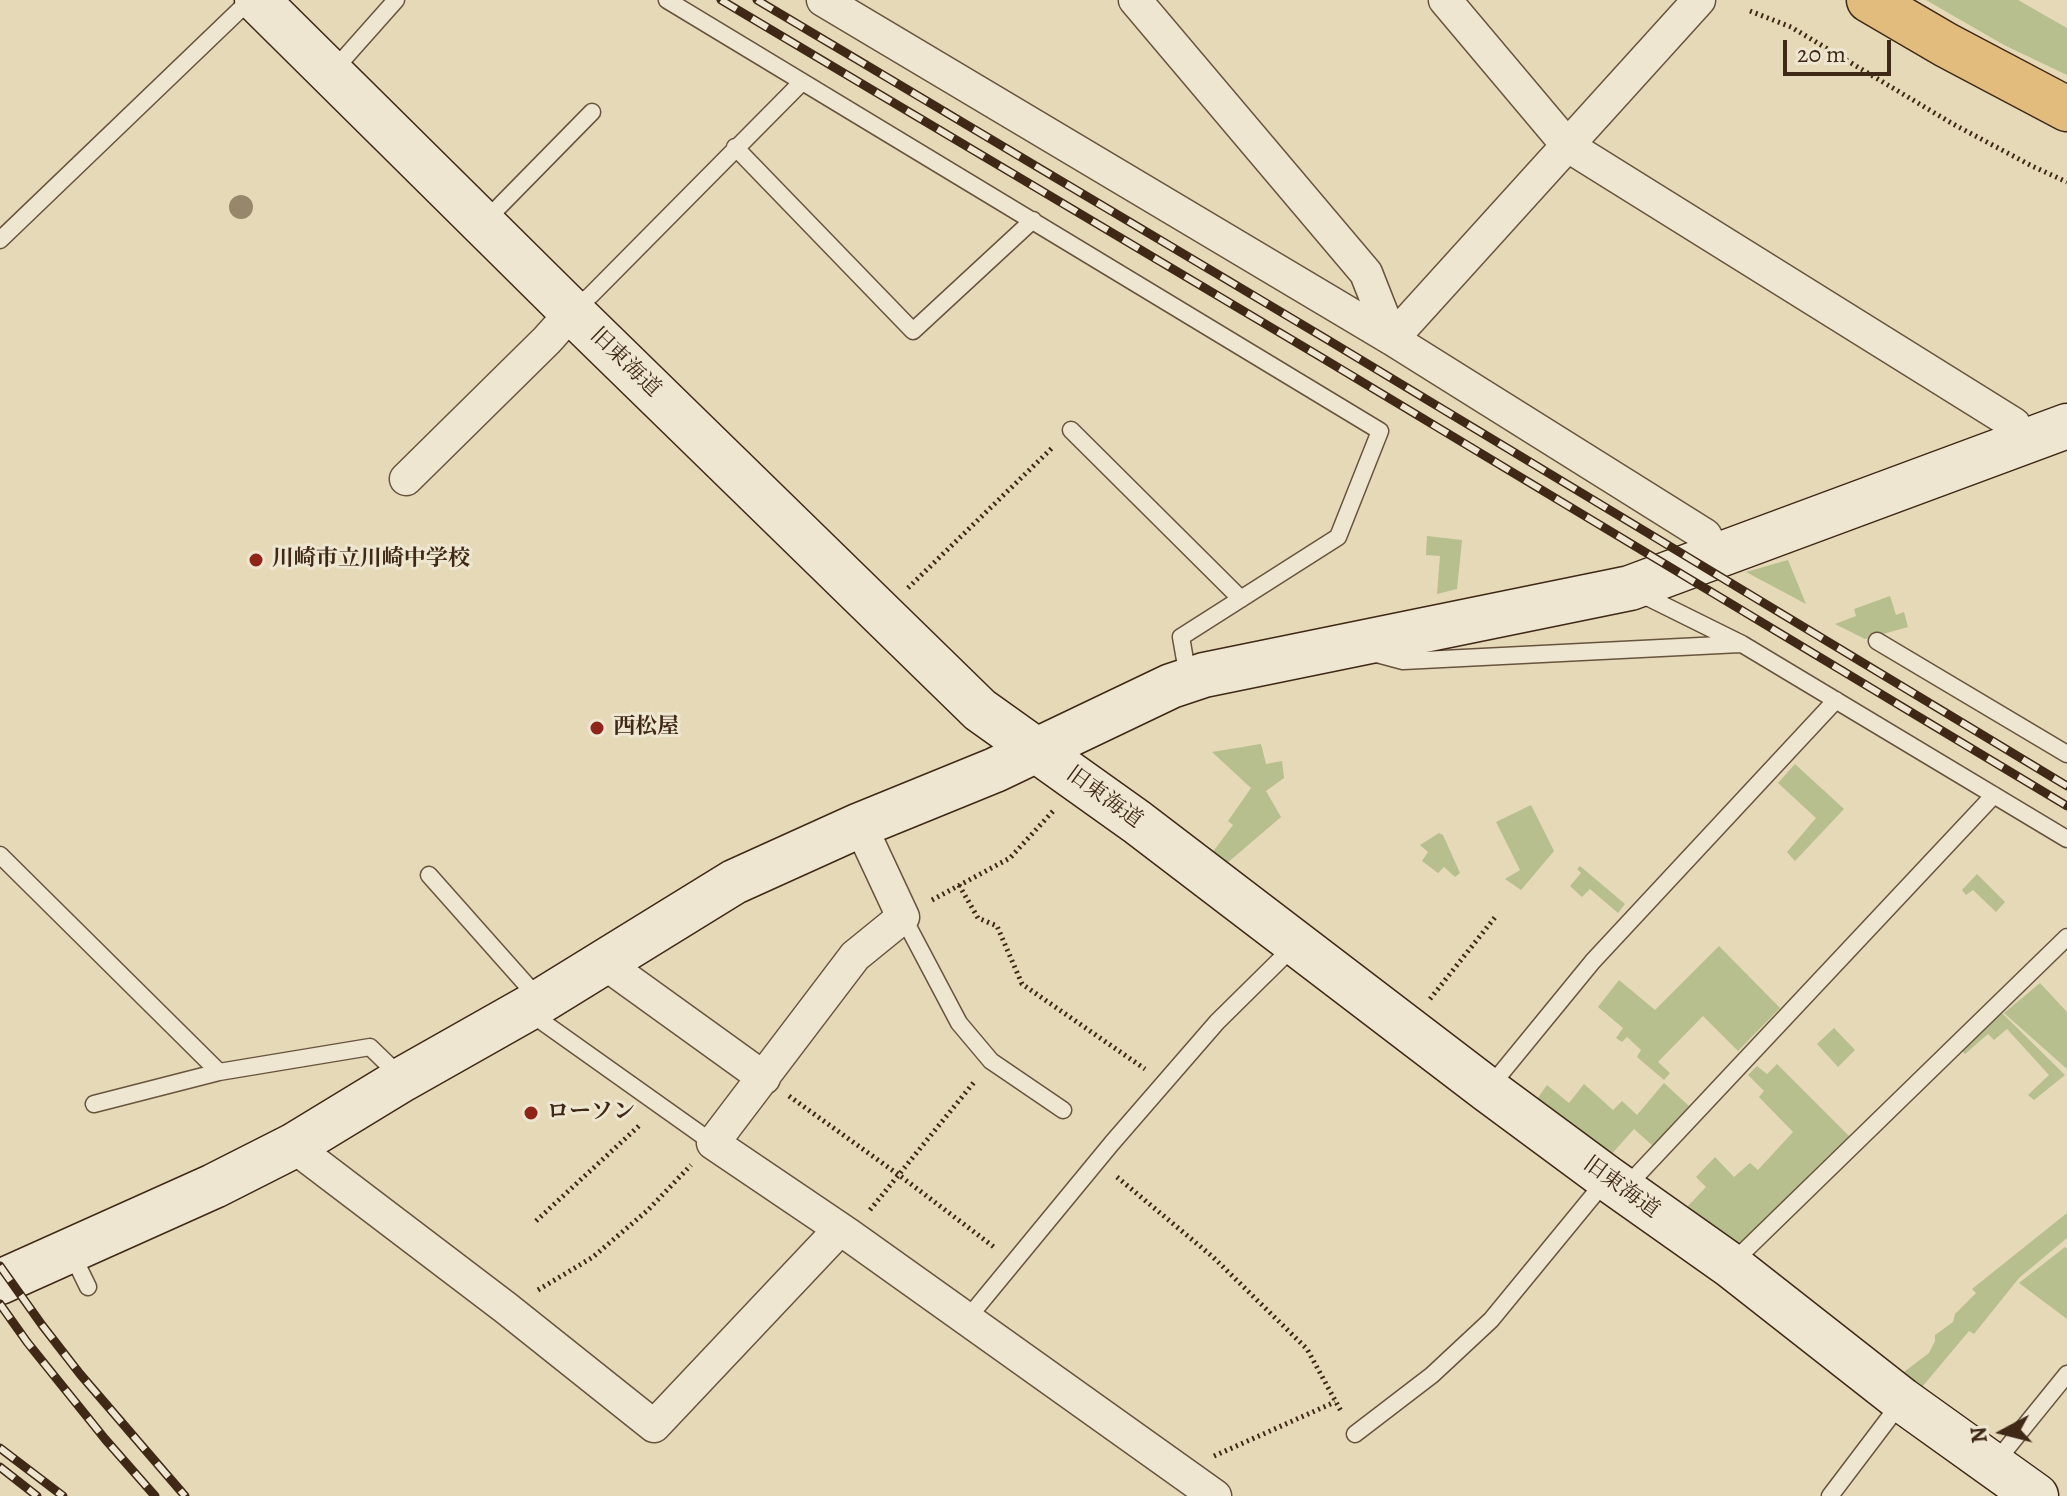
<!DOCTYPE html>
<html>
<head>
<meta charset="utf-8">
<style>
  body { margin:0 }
  #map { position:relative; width:2067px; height:1496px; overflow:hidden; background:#e5d9b7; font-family:Alegreya,serif }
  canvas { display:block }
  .north { position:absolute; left:1963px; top:1392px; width:80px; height:80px; -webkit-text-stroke:6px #eee6d0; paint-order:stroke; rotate:263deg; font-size:22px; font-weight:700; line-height:32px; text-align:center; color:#3f2816 }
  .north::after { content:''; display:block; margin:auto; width:28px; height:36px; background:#3f2816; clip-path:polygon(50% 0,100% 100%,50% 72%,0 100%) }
  .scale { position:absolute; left:1783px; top:40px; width:108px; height:36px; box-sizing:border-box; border:4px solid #3f2816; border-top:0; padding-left:10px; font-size:24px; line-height:28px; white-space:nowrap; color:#3f2816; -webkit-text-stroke:6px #eee6d0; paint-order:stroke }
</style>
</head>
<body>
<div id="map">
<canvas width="2067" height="1496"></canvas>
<div class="north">N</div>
<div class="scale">20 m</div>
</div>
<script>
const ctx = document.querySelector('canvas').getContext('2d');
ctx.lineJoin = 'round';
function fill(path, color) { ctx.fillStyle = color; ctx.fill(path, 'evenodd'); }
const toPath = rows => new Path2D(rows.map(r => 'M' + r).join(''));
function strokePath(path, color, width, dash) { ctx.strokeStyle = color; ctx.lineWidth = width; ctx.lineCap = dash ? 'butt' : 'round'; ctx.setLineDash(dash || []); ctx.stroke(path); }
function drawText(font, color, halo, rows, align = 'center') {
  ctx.font = font + ' Alegreya,"Noto Serif JP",serif'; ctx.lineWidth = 6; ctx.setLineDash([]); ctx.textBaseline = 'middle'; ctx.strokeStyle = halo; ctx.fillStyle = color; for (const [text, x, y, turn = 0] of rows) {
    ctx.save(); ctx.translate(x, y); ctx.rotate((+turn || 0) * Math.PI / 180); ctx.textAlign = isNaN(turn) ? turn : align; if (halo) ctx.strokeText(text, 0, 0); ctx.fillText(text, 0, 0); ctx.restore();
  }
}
fill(toPath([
  [1926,0,2018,0,2067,28,2067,75,2004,45],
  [1427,536,1462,540,1457,589,1437,594,1440,556,1426,555],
  [1788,560,1806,604,1746,572],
  [1890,596,1896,615,1904,612,1908,627,1865,639,1835,624,1856,616,1854,609],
  [1261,744,1266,764,1282,761,1284,778,1266,791,1281,817,1226,864,1212,853,1233,825,1228,821,1251,788,1212,752],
  [1795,764,1844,809,1795,861,1787,852,1816,818,1778,783],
  [1531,805,1554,851,1521,890,1505,879,1520,870,1496,822],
  [1439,833,1443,835,1460,873,1455,877,1444,867,1438,873,1422,861,1428,852,1420,845],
  [1580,866,1625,904,1618,913,1590,889,1582,897,1570,886,1581,873,1577,869],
  [1977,874,2005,902,1996,912,1973,890,1966,895,1962,890],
  [1719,946,1780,1008,1738,1051,1703,1016,1658,1062,1670,1073,1664,1080,1637,1057,1641,1050,1627,1037,1622,1042,1616,1038,1623,1028,1598,1007,1619,980,1655,1010],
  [2040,983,2067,1012,2067,1069,2004,1013],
  [2001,1012,2065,1075,2034,1100,2028,1095,2049,1075,2007,1029,1994,1040,1988,1034,1965,1054,1960,1049],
  [1834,1028,1855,1050,1838,1067,1817,1044],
  [1777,1064,1849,1136,1736,1247,1687,1207,1706,1187,1696,1177,1715,1157,1734,1177,1750,1163,1758,1170,1793,1132,1759,1097,1764,1091,1748,1075,1757,1066,1767,1074],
  [1664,1083,1689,1106,1653,1146,1634,1129,1609,1157,1534,1103,1547,1085,1569,1103,1584,1084,1613,1110,1622,1101,1637,1115],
  [2067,1213,2067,1238,2019,1278,1974,1334,1969,1331,1922,1387,1904,1372,1929,1353,1935,1341,1935,1335,1953,1322,1955,1314,1976,1293,1972,1289],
  [2065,1247,2067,1249,2067,1319,2019,1283]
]), '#b6bf8d');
const lane = toPath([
  [667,0,1380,431,1338,537,1181,637,1188,677],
  [332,72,396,0],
  [735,147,913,331,1033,220],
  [484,222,592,112],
  [0,240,250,0],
  [574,309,591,295,802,82],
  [1071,430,1241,599],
  [1639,593,1742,644,2067,839],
  [1877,641,2067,754],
  [1373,653,1403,661,1740,644],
  [0,855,219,1072],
  [429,875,540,1000],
  [903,917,959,1023,991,1061,1063,1110],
  [530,1013,713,1143],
  [1489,1088,1593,961,1836,700],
  [94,1104,219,1072,370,1047,402,1078],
  [1625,1188,1994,795],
  [71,1252,88,1287],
  [1731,1264,2067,937],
  [967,1319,1112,1143,1217,1022,1295,945],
  [1355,1434,1432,1375,1491,1320,1606,1180],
  [1994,1464,2067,1374],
  [1830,1496,1902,1401]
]);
const street = toPath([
  [823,0,1392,339,1705,535,1717,556],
  [1135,0,1366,273,1392,339,1699,0],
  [1445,0,1568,146,2014,424,2022,442],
  [406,479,547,340,572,312],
  [860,825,903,917,855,956,713,1143,849,1235,1215,1496],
  [603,962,764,1078],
  [293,1146,506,1308,654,1426,840,1229]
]);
const secondary = toPath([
  [257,0,572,312,980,710,1137,822,1488,1090,1607,1178,1730,1265,1902,1400,2036,1496],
  [0,1282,214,1186,293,1146,403,1079,541,1001,734,882,860,825,995,770,1171,686,1204,675,1630,588,2067,426]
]);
const highway = toPath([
  [1869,0,1946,45,2067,109]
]);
strokePath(lane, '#68543e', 19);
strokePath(street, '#68543e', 35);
strokePath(secondary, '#3f2816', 47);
strokePath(highway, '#3f2816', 47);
strokePath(toPath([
  [1750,11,1791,27,1953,124,2032,166,2067,182],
  [908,588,1053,447],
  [959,885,978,918,997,926,1022,984,1145,1069],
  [932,900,1010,858,1054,810],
  [1430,999,1496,916],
  [789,1096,899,1175,994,1247],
  [1117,1177,1213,1257,1307,1349,1342,1413],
  [870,1210,975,1081],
  [536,1221,641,1124],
  [538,1290,593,1257,648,1210,691,1165],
  [1214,1456,1335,1402]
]), '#3f2816', 5, [2, 4]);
strokePath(lane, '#eee6d0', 16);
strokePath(street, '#eee6d0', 32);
strokePath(secondary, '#eee6d0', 44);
strokePath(highway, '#e2bc7c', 44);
const rail = toPath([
  [721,0,1319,356,2067,806],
  [757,0,1328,340,2067,786],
  [0,1266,42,1325,80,1374,185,1496],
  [0,1304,27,1342,105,1439,155,1496],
  [0,1448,63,1496],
  [0,1467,37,1496]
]);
strokePath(rail, '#3f2816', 9);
strokePath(rail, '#eee6d0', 6, [18]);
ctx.fillStyle = '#97886c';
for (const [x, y] of [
  [241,207]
]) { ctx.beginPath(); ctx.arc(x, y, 12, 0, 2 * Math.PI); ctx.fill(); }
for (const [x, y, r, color] of [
  [256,560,8,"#8f2418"],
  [597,728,8,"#8f2418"],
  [531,1113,8,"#8f2418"]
]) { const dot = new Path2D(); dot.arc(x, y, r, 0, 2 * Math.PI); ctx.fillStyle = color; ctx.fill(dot); strokePath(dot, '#eee6d0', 3); }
drawText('22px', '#3f2816', '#eee6d0', [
  ["旧東海道",625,363,44],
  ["旧東海道",1104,798,36],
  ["旧東海道",1621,1188,36]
]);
drawText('bold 22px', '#3f2816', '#eee6d0', [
  ["川崎市立川崎中学校",272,560],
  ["西松屋",613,728],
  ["ローソン",547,1113]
], 'left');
</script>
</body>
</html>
